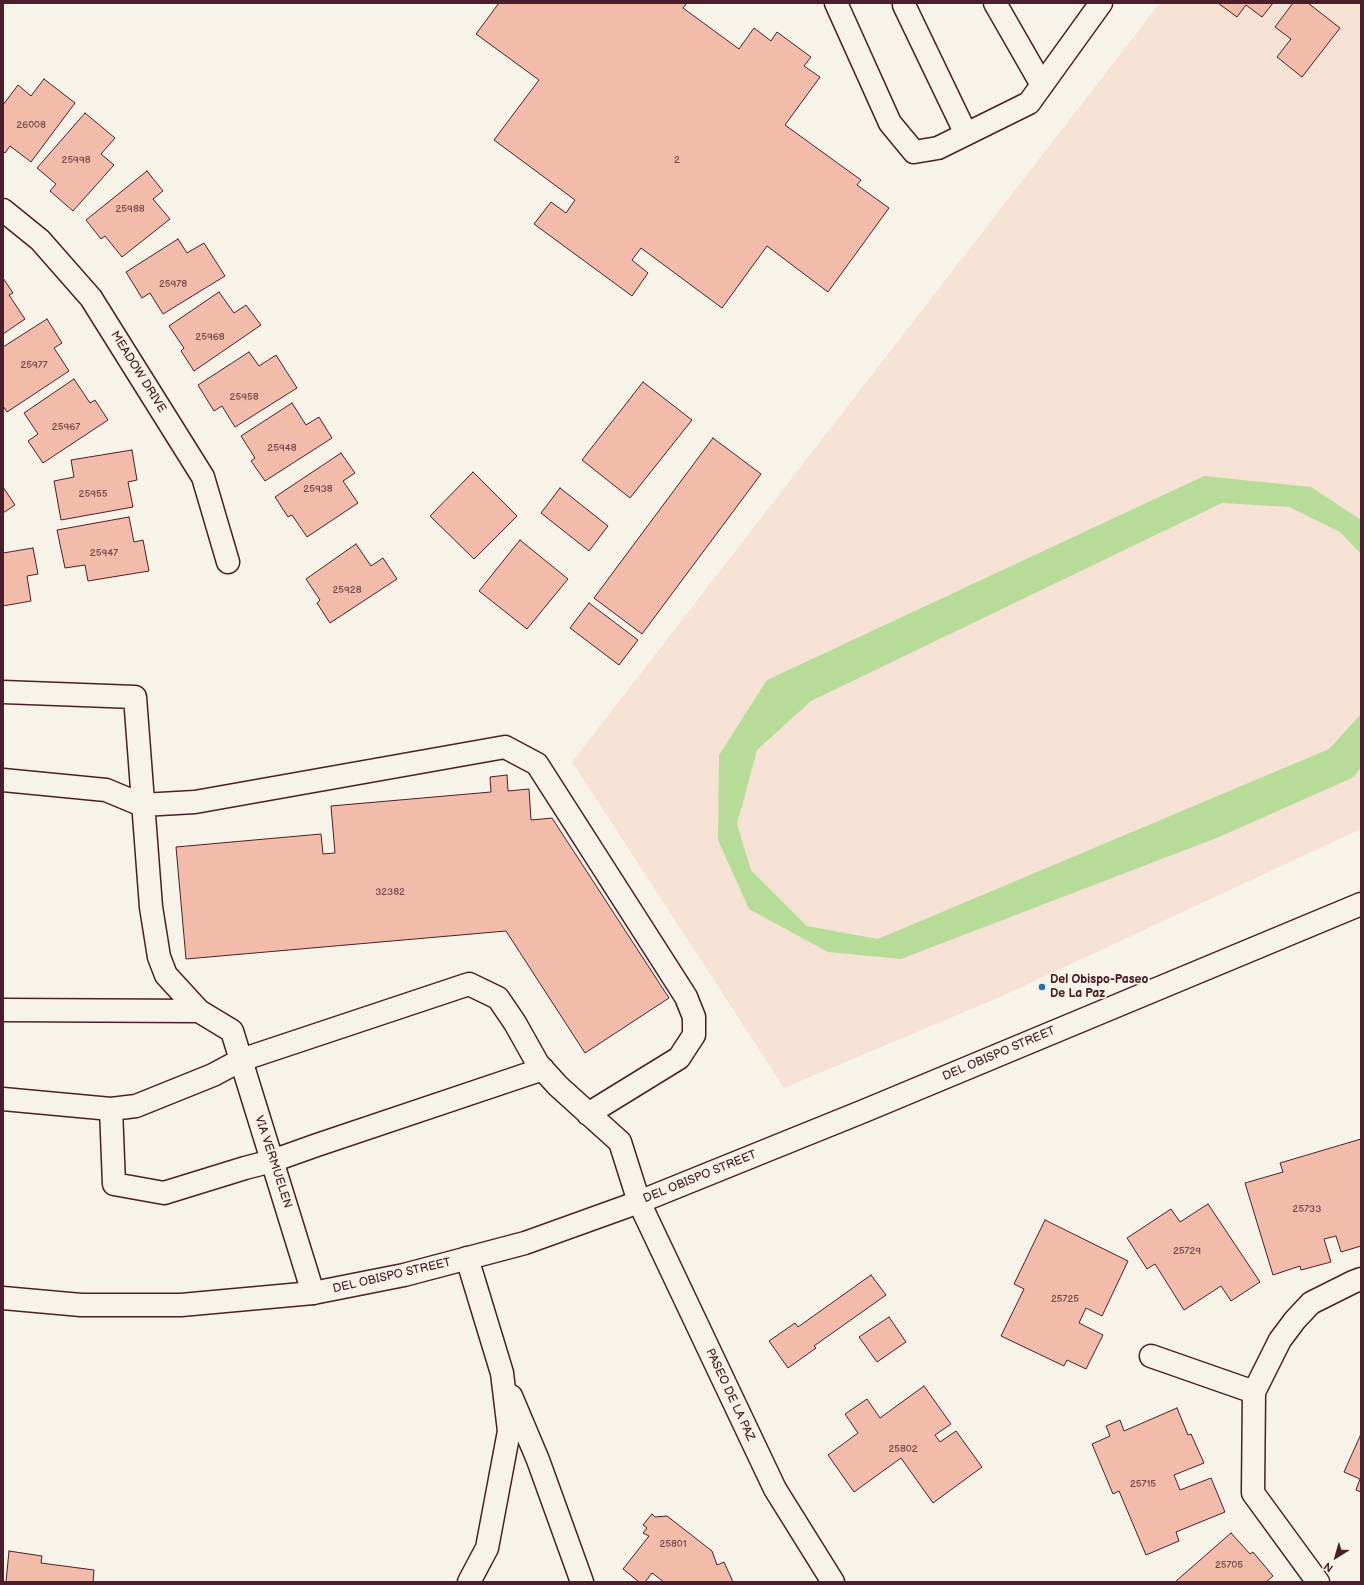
<!DOCTYPE html>
<html>
<head>
<meta charset="utf-8">
<style>
  body { margin:0 }
  #map { position:relative; width:1364px; height:1585px; overflow:hidden; background:#f7f3e8; font-family:"Balsamiq Sans",sans-serif }
  canvas { display:block }
  .frame { position:absolute; inset:0; border:4px solid #4a1f2b; pointer-events:none }
  .north { position:absolute; left:1316px; top:1537px; width:40px; height:40px; -webkit-text-stroke:3px #f7f3e8; paint-order:stroke; rotate:217deg; font-size:11px; font-weight:700; line-height:16px; text-align:center; color:#4a1f2b }
  .north::after { content:''; display:block; margin:auto; width:14px; height:18px; background:#4a1f2b; clip-path:polygon(50% 0,100% 100%,50% 72%,0 100%) }
</style>
</head>
<body>
<div id="map">
<canvas width="1364" height="1585"></canvas>
<div class="frame"></div>
<div class="north">N</div>
</div>
<script>
const ctx = document.querySelector('canvas').getContext('2d');
ctx.lineJoin = 'round';
function fill(path, color) { ctx.fillStyle = color; ctx.fill(path, 'evenodd'); }
const toPath = rows => new Path2D(rows.map(r => 'M' + r).join(''));
function strokePath(path, color, width, dash) { ctx.strokeStyle = color; ctx.lineWidth = width; ctx.lineCap = dash ? 'butt' : 'round'; ctx.setLineDash(dash || []); ctx.stroke(path); }
function drawText(font, color, halo, rows, align = 'center') {
  ctx.font = font + ' "Balsamiq Sans",sans-serif'; ctx.lineWidth = 3.5; ctx.setLineDash([]); ctx.textBaseline = 'middle'; ctx.strokeStyle = halo; ctx.fillStyle = color; for (const [text, x, y, turn = 0] of rows) {
    ctx.save(); ctx.translate(x, y); ctx.rotate((+turn || 0) * Math.PI / 180); ctx.textAlign = isNaN(turn) ? turn : align; if (halo) ctx.strokeText(text, 0, 0); ctx.fillText(text, 0, 0); ctx.restore();
  }
}
fill(toPath([
  [1160,3,1361,3,1361,829,1000,997,784,1088,572,762]
]), '#f6e2d5');
fill(toPath([
  [1204,476,1311,487,1361,520,1361,554,1340,532,1289,507,1222,503,811,701,757,750,737,824,751,870,807,926,878,939,1329,749,1361,714,1361,767,1354,777,1219,837,901,959,828,952,749,909,718,840,719,755,767,680]
]), '#b6dc98');
const building = toPath([
  [499,3,687,3,683,8,739,49,754,28,771,41,777,32,811,57,804,66,820,77,785,125,861,180,857,185,889,208,828,292,767,246,722,308,641,248,632,260,648,273,632,296,534,224,551,202,566,213,575,200,494,140,539,80,476,34,499,3],
  [1218,3,1273,3,1262,17,1246,5,1237,17,1218,3],
  [1293,3,1308,3,1340,28,1302,77,1277,57,1291,39,1275,27,1293,3],
  [44,79,75,103,31,162,10,146,5,153,3,151,3,105,18,85,31,96,44,79],
  [85,113,115,138,101,154,114,165,73,211,50,191,56,184,37,168,85,113],
  [147,171,163,191,153,199,170,219,122,257,105,236,101,239,86,220,147,171],
  [178,239,187,253,204,243,225,276,163,314,150,293,142,298,126,272,178,239],
  [3,278,13,293,9,295,25,319,3,334,3,278],
  [219,292,234,313,246,305,261,325,194,371,181,351,184,348,169,326,219,292],
  [47,319,62,343,54,348,69,371,7,412,3,406,3,347,47,319],
  [249,352,259,366,276,355,297,388,235,427,222,406,214,411,198,385,249,352],
  [74,379,90,403,95,400,108,420,43,463,28,441,38,434,24,413,74,379],
  [643,382,692,420,630,498,582,460,643,382],
  [292,403,306,425,319,417,332,438,265,481,251,461,255,458,241,436,292,403],
  [713,438,761,474,642,634,594,598,713,438],
  [132,450,137,480,128,482,133,507,61,520,54,481,74,477,71,460,132,450],
  [341,453,355,473,343,481,358,503,307,537,292,515,288,517,275,497,341,453],
  [473,472,517,516,474,559,430,516,473,472],
  [3,487,15,505,3,513,3,487],
  [560,488,608,526,589,551,541,513,560,488],
  [129,517,134,542,143,540,149,571,88,581,85,565,65,568,57,530,129,517],
  [520,540,568,579,527,629,479,591,520,540],
  [356,544,371,566,383,558,397,579,330,623,317,603,320,600,306,579,356,544],
  [33,548,38,574,27,576,31,601,3,606,3,553,33,548],
  [589,603,638,640,619,665,570,628,589,603],
  [507,775,508,791,529,789,531,820,552,818,669,998,585,1053,506,931,186,959,176,847,321,834,323,854,335,853,331,806,491,792,490,777,507,775],
  [1361,1139,1361,1246,1341,1252,1336,1236,1324,1239,1331,1262,1301,1270,1300,1266,1273,1275,1245,1183,1283,1172,1280,1163,1361,1139],
  [1208,1204,1260,1282,1231,1301,1221,1286,1184,1310,1155,1264,1147,1269,1127,1238,1171,1209,1180,1222,1208,1204],
  [1045,1220,1128,1261,1102,1316,1086,1308,1079,1323,1103,1335,1086,1369,1067,1360,1064,1366,1001,1336,1024,1289,1014,1284,1045,1220],
  [871,1275,886,1295,814,1346,816,1348,788,1368,769,1341,795,1323,798,1327,871,1275],
  [889,1317,906,1342,877,1362,859,1337,889,1317],
  [924,1386,951,1424,935,1435,940,1442,956,1431,982,1467,933,1503,901,1458,854,1492,828,1455,858,1433,845,1414,867,1399,880,1418,924,1386],
  [1177,1408,1188,1435,1191,1434,1204,1463,1174,1475,1180,1490,1211,1478,1225,1512,1176,1532,1179,1541,1146,1555,1119,1491,1113,1494,1092,1444,1110,1436,1106,1426,1120,1420,1124,1431,1177,1408],
  [1361,1434,1361,1492,1356,1490,1360,1479,1344,1472,1361,1434],
  [652,1514,655,1517,667,1516,712,1551,717,1565,724,1562,733,1582,664,1582,652,1573,645,1582,639,1582,623,1569,649,1536,643,1533,647,1528,643,1525,652,1514],
  [1231,1533,1250,1554,1253,1552,1273,1576,1266,1582,1175,1582,1231,1533],
  [9,1551,42,1556,41,1563,94,1570,93,1582,6,1582,9,1551]
]);
fill(building, '#f3bba9');
strokePath(building, '#4a1f2b', 1);
const minor = toPath([
  [836,3,890,123,914,152,938,148,1029,103,1101,3],
  [905,3,904,5,966,134],
  [995,3,1042,85],
  [3,210,40,240,91,298,203,477,228,562],
  [3,692,135,697,151,907,159,957,166,975,199,1011,232,1031,313,1293],
  [3,780,106,790,142,805,195,802,505,747,537,764,686,997,694,1017,694,1035,679,1058,588,1114],
  [3,1010,199,1011],
  [3,1099,111,1109,136,1106,213,1075,241,1060,469,984,498,998,515,1023,538,1064,558,1086,620,1142,639,1202,775,1489,833,1582],
  [111,1109,114,1184,164,1193,245,1168,272,1161,317,1145,543,1069],
  [467,1258,502,1373,509,1431,487,1548,469,1582],
  [1151,1356,1254,1392],
  [511,1396,538,1460,582,1582],
  [1318,1582,1253,1493,1254,1392,1280,1340,1295,1320,1311,1303,1353,1282,1361,1279]
]);
const major = toPath([
  [3,1298,81,1305,181,1305,313,1293,404,1275,525,1243,639,1202,864,1111,1361,904]
]);
strokePath(minor, '#4a1f2b', 25);
strokePath(major, '#4a1f2b', 25);
strokePath(minor, '#f7f3e8', 22);
strokePath(major, '#f7f3e8', 22);
for (const [x, y, r, color] of [
  [1042,987,4,"#1f6fb2"]
]) { const dot = new Path2D(); dot.arc(x, y, r, 0, 2 * Math.PI); ctx.fillStyle = color; ctx.fill(dot); strokePath(dot, '#f7f3e8', 1.5); }
drawText('10px', '#74464a', null, [
  ["26008",31,125],
  ["25998",76,160],
  ["2",677,160],
  ["25988",130,209],
  ["25978",173,284],
  ["25968",210,337],
  ["25977",34,365],
  ["25958",244,397],
  ["25967",66,427],
  ["25948",282,448],
  ["25938",318,489],
  ["25955",93,494],
  ["25947",104,553],
  ["25928",347,590],
  ["32382",390,892],
  ["25733",1307,1209],
  ["25729",1187,1251],
  ["25725",1065,1299],
  ["25802",903,1449],
  ["25715",1143,1484],
  ["25801",673,1544],
  ["25705",1229,1565]
]);
drawText('12px', '#4a1f2b', '#f7f3e8', [
  ["MEADOW DRIVE",138,372,58],
  ["DEL OBISPO STREET",999,1054,-23],
  ["VIA VERMUELEN",273,1162,72],
  ["DEL OBISPO STREET",700,1177,-22],
  ["DEL OBISPO STREET",392,1276,-13],
  ["PASEO DE LA PAZ",730,1395,65]
]);
drawText('bold 12px', '#4a1f2b', '#f7f3e8', [
  ["Del Obispo-Paseo",1050,980],
  ["De La Paz",1050,994]
], 'left');
</script>
</body>
</html>
